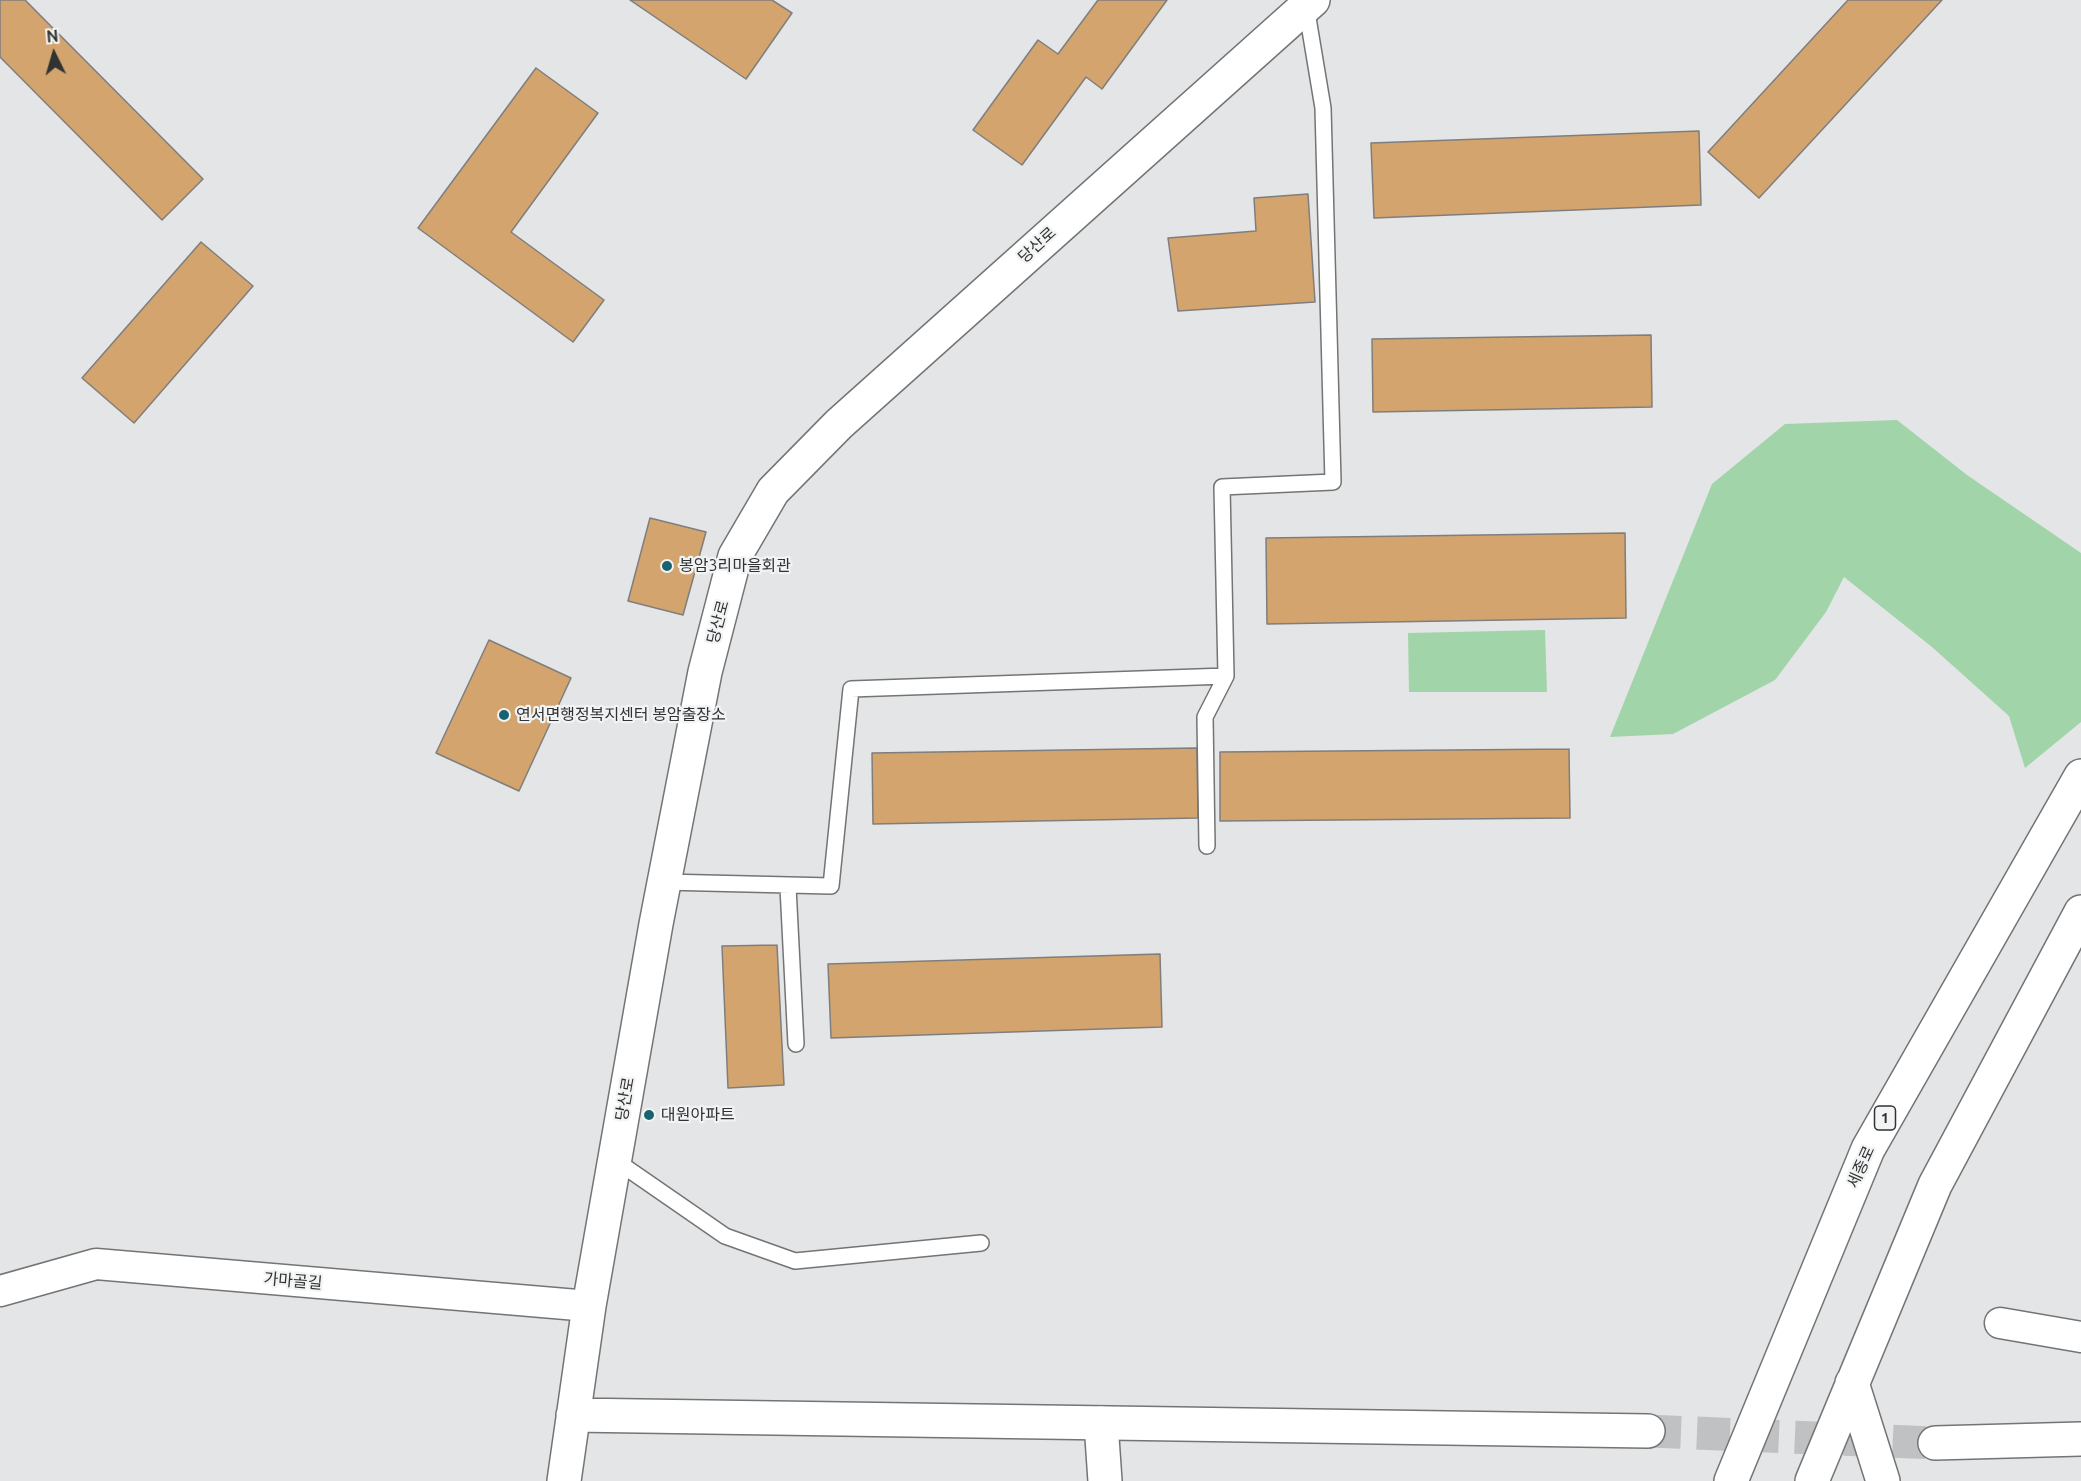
<!DOCTYPE html>
<html>
<head>
<meta charset="utf-8">
<style>
  body { margin:0 }
  #map { position:relative; width:2081px; height:1481px; overflow:hidden; background:#e4e5e6; font-family:Ubuntu,sans-serif }
  canvas { display:block }
  .north { position:absolute; left:24px; top:24px; width:60px; height:60px; -webkit-text-stroke:4px #f2f3f4; paint-order:stroke; rotate:355deg; font-size:16px; font-weight:700; line-height:24px; text-align:center; color:#313232 }
  .north::after { content:''; display:block; margin:auto; width:21px; height:27px; background:#313232; clip-path:polygon(50% 0,100% 100%,50% 72%,0 100%) }
</style>
</head>
<body>
<div id="map">
<canvas width="2081" height="1481"></canvas>
<div class="north">N</div>
</div>
<script>
const ctx = document.querySelector('canvas').getContext('2d');
ctx.lineJoin = 'round';
function fill(path, color) { ctx.fillStyle = color; ctx.fill(path, 'evenodd'); }
const toPath = rows => new Path2D(rows.map(r => 'M' + r).join(''));
function strokePath(path, color, width, dash) { ctx.strokeStyle = color; ctx.lineWidth = width; ctx.lineCap = dash ? 'butt' : 'round'; ctx.setLineDash(dash || []); ctx.stroke(path); }
function drawText(font, color, halo, rows, align = 'center') {
  ctx.font = font + ' Ubuntu,"Noto Sans KR",sans-serif'; ctx.lineWidth = 4.5; ctx.setLineDash([]); ctx.textBaseline = 'middle'; ctx.strokeStyle = halo; ctx.fillStyle = color; for (const [text, x, y, turn = 0] of rows) {
    ctx.save(); ctx.translate(x, y); ctx.rotate((+turn || 0) * Math.PI / 180); ctx.textAlign = isNaN(turn) ? turn : align; if (halo) ctx.strokeText(text, 0, 0); ctx.fillText(text, 0, 0); ctx.restore();
  }
}
fill(toPath([
  [1897,420,1967,475,2081,553,2081,722,2025,768,2009,716,1932,647,1844,577,1826,612,1775,680,1673,734,1610,737,1712,484,1785,424],
  [1545,630,1547,692,1409,692,1408,633]
]), '#a1d4a9');
const building = toPath([
  [0,0,25,0,203,179,162,220,0,57,0,0],
  [630,0,772,0,792,13,746,79,630,0],
  [1098,0,1167,0,1102,89,1086,77,1022,165,973,130,1038,40,1058,54,1098,0],
  [1848,0,1942,0,1759,198,1708,152,1848,0],
  [536,68,598,113,511,232,604,300,573,342,418,228,536,68],
  [1699,131,1701,205,1374,218,1371,143,1699,131],
  [1308,194,1315,302,1178,311,1168,238,1256,231,1254,198,1308,194],
  [201,242,253,286,134,423,82,378,201,242],
  [1651,335,1652,407,1373,412,1372,339,1651,335],
  [650,518,706,532,683,615,628,601,650,518],
  [1625,533,1626,618,1267,624,1266,538,1625,533],
  [489,640,571,678,519,791,436,753,489,640],
  [1197,748,1198,818,873,824,872,753,1197,748],
  [1569,749,1570,818,1220,821,1220,752,1569,749],
  [777,945,784,1085,728,1088,722,946,777,945],
  [1160,954,1162,1027,831,1038,828,964,1160,954]
]);
fill(building, '#d4a46e');
strokePath(building, '#7f7e7d', 1.5);
strokePath(toPath([
  [1648,1431,1935,1443]
]), '#c0c1c2', 33, [33, 16]);
const lane = toPath([
  [1207,846,1205,717,1226,676],
  [664,882,831,886,851,689,1226,676,1222,487,1333,482,1323,108,1306,6],
  [788,887,796,1044],
  [615,1160,725,1236,795,1261,981,1243]
]);
const street = toPath([
  [0,1291,96,1264,589,1306],
  [2000,1323,2081,1337]
]);
const secondary = toPath([
  [573,1415,1648,1431],
  [1935,1443,2081,1439],
  [564,1481,589,1306,656,924,705,672,735,556,773,491,839,424,1313,0]
]);
const highway = toPath([
  [1852,1383,1883,1481],
  [1101,1423,1105,1481],
  [1731,1481,1868,1149,2081,776],
  [1812,1481,1935,1185,2081,912]
]);
strokePath(lane, '#737475', 18);
strokePath(street, '#737475', 33);
strokePath(secondary, '#737475', 36);
strokePath(highway, '#737475', 36);
strokePath(lane, '#fff', 15);
strokePath(street, '#fff', 30);
strokePath(secondary, '#fff', 33);
strokePath(highway, '#fff', 33);
for (const [x, y, r, color] of [
  [667,566,6,"#18636f"],
  [504,715,6,"#18636f"],
  [649,1115,6,"#18636f"]
]) { const dot = new Path2D(); dot.arc(x, y, r, 0, 2 * Math.PI); ctx.fillStyle = color; ctx.fill(dot); strokePath(dot, '#f2f3f4', 2); }
for (const [x, y, w] of [
  [1885,1118,21]
]) { const box = new Path2D(); box.roundRect(x - w / 2, y - 12, w, 24, 4.5); ctx.fillStyle = '#f2f3f4'; ctx.fill(box); strokePath(box, '#313232', 1.5); }
drawText('bold 15px', '#313232', null, [
  ["1",1885,1118]
]);
drawText('16px', '#313232', '#f2f3f4', [
  ["당산로",1037,245,-42],
  ["당산로",718,622,-75],
  ["당산로",625,1099,-80],
  ["세종로",1861,1167,-66],
  ["가마골길",293,1281,5]
]);
drawText('16px', '#313232', '#f2f3f4', [
  ["봉암3리마을회관",679,566],
  ["연서면행정복지센터 봉암출장소",516,715],
  ["대원아파트",661,1115]
], 'left');
</script>
</body>
</html>
